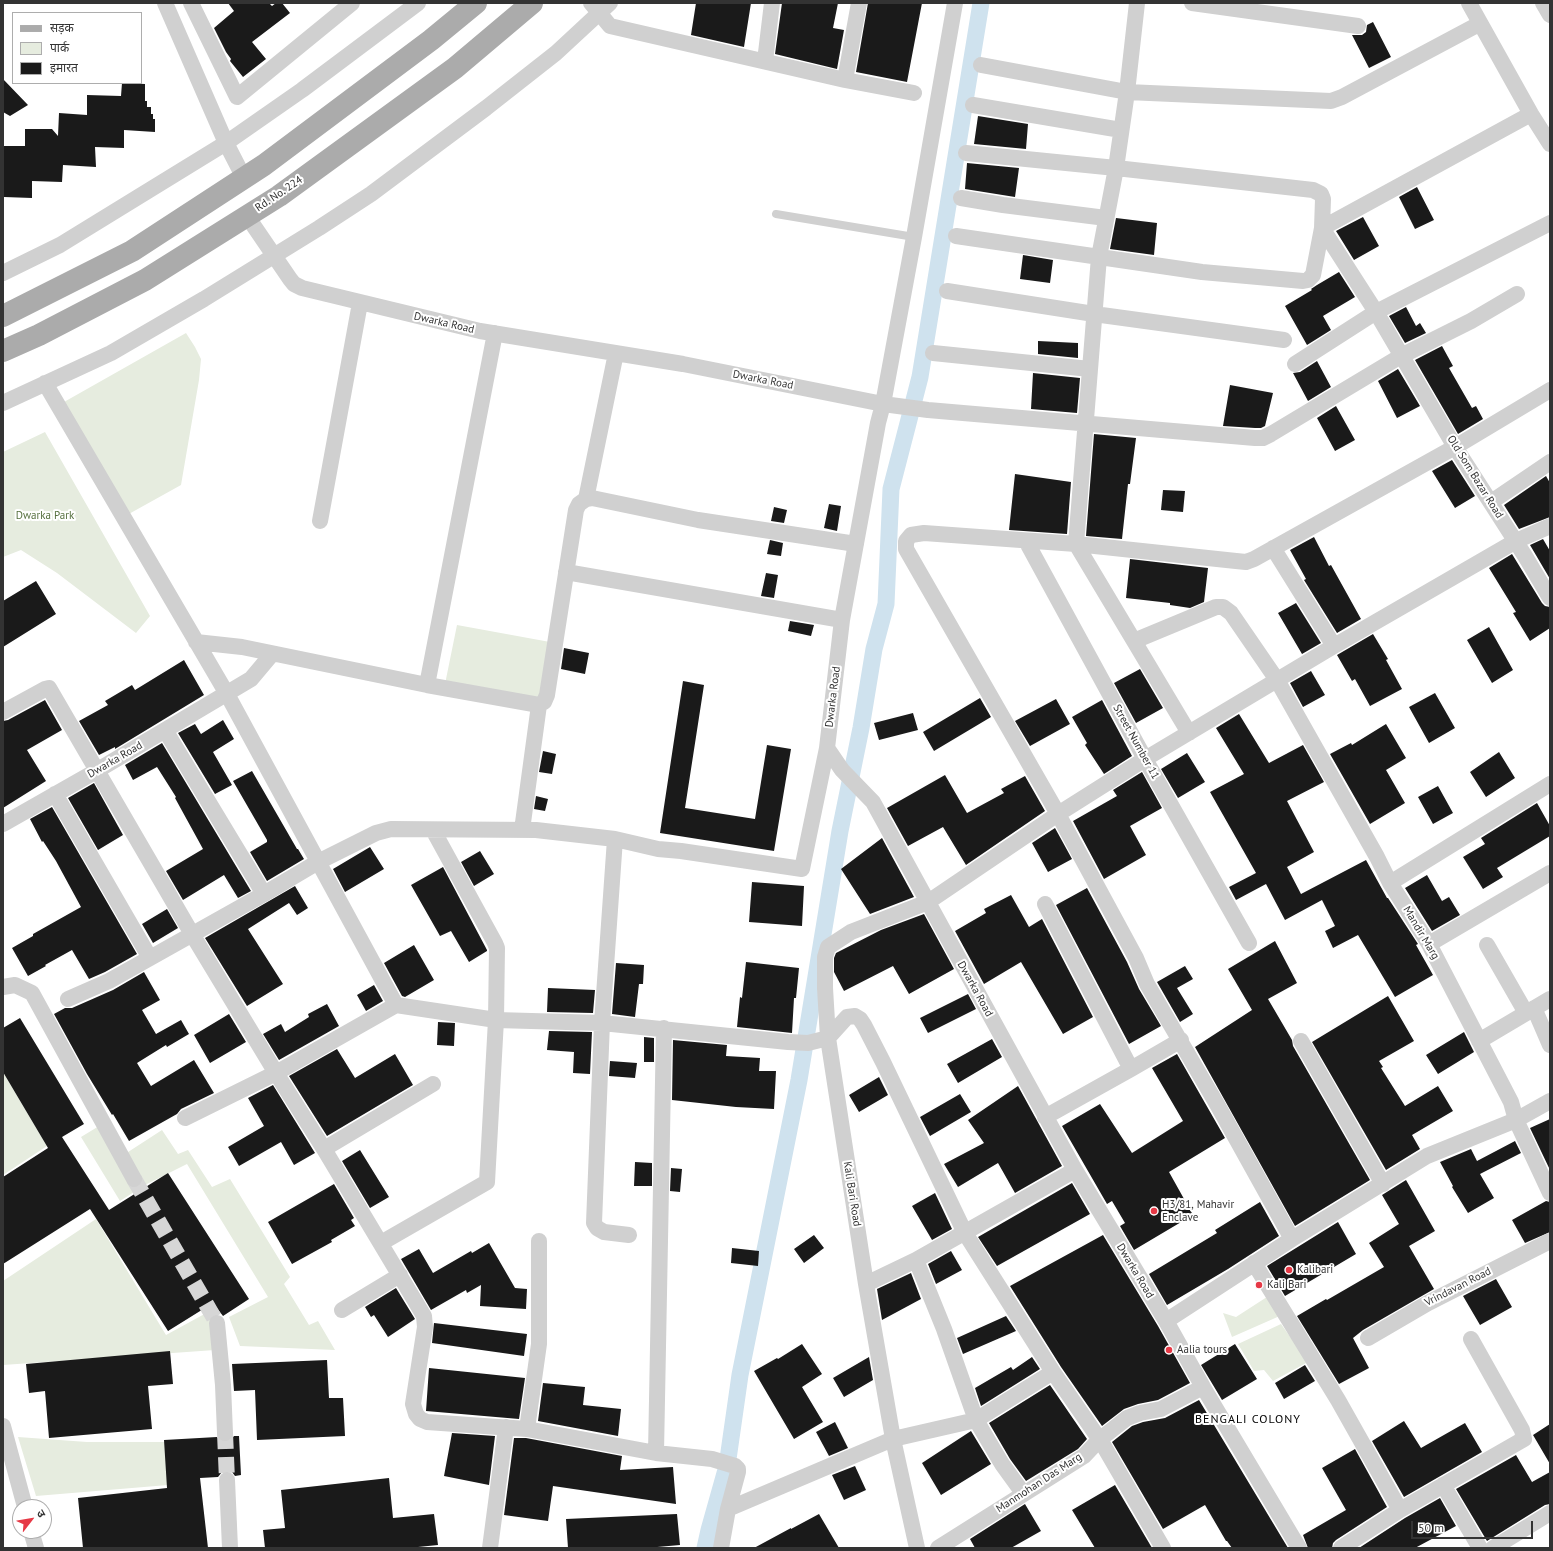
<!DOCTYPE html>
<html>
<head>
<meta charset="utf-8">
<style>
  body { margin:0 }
  #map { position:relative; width:1553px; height:1551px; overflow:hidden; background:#fff; font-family:"PT Sans","Noto Sans Devanagari",sans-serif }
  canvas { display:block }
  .frame { position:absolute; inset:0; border:4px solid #333; pointer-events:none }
  .legend { position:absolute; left:12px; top:12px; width:130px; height:72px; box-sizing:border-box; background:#fff; border:1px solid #adadad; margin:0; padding:5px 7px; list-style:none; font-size:12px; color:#333 }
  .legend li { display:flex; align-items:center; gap:8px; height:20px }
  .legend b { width:20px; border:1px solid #adadad }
  .north { position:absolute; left:12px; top:1499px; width:40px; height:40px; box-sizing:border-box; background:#fff; border:1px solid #adadad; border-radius:50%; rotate:59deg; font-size:11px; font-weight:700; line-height:16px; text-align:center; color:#333 }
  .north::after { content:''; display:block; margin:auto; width:14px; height:18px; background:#e63946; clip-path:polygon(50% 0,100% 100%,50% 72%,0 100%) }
  .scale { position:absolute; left:1411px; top:1521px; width:122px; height:18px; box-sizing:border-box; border:2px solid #333; border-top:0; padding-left:5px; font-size:12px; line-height:14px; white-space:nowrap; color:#333; -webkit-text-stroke:3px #fff; paint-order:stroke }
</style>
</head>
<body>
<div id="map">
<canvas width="1553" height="1551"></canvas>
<div class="frame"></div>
<ul class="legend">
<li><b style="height:5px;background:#ababab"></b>सड़क</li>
<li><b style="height:11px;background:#e6ecdf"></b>पार्क</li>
<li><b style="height:11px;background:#1a1a1a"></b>इमारत</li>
</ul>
<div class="north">उ</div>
<div class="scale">50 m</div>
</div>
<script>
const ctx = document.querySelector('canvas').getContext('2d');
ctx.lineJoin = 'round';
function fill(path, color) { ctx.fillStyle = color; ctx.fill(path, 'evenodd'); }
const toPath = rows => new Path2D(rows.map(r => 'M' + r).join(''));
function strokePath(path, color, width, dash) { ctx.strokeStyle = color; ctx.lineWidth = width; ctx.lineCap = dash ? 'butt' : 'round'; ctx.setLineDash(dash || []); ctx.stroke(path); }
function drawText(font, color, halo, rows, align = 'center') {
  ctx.font = font + ' "PT Sans",sans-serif'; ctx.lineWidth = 4; ctx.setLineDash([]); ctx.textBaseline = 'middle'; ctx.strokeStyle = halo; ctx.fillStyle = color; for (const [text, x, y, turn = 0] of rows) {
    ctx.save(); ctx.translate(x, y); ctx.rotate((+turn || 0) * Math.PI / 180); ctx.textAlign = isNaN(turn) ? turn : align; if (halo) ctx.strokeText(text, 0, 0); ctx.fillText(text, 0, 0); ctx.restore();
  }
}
fill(toPath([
  [186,333,195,347,201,359,199,380,181,485,127,515,64,402],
  [45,432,150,616,136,633,57,573,21,550,3,557,3,452],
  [457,625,550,642,541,699,445,684],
  [3,1072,47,1146,3,1175],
  [104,1123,125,1154,162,1130,178,1154,188,1150,212,1187,230,1179,290,1277,284,1284,309,1325,318,1321,335,1350,240,1346,229,1317,268,1297,187,1164,145,1185,120,1201,81,1137],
  [96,1219,166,1335,210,1311,215,1350,3,1365,3,1281],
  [1270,1295,1282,1315,1232,1337,1223,1313,1236,1317],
  [1281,1324,1308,1362,1273,1381,1264,1370,1254,1371,1238,1344],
  [18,1437,87,1442,177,1442,180,1484,36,1496]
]), '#e6ecdf');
strokePath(toPath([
  [705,1548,709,1530,727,1466,740,1375,799,1080,840,831,861,728,874,649,886,604,891,489,920,377,981,3]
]), '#cfe2ee', 17);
fill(toPath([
  [228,3,269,3,272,6,276,3,282,3,290,13,252,42,266,59,243,77,230,61,231,59,226,52,214,28,234,11],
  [696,3,751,3,744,47,691,35],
  [782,3,838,3,833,28,844,30,837,69,775,54],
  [868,3,922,3,907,82,856,72],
  [1373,22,1391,57,1369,68,1352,35,1362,35,1366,32,1367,25],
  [3,79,28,105,10,116,3,112],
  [122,83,145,84,145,101,147,101,147,107,151,107,151,114,153,114,153,119,155,119,155,132,124,130,124,148,95,147,96,167,63,165,62,182,32,181,32,198,4,197,3,146,25,146,25,129,52,129,58,136,59,113,87,115,87,95,121,96],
  [978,116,1028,124,1026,149,974,144],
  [967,163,1019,168,1015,197,965,189],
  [1417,187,1434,220,1415,229,1399,197],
  [1363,217,1379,246,1354,260,1336,231],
  [1116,218,1157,223,1154,255,1110,249],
  [1023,255,1053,260,1050,283,1020,279],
  [1339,272,1355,297,1323,316,1331,330,1307,345,1285,306,1312,290,1311,289,1317,285],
  [1406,307,1416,326,1420,323,1426,333,1405,343,1389,316],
  [1038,341,1078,343,1078,358,1038,354],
  [1442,346,1453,366,1449,368,1472,408,1476,406,1483,419,1458,434,1415,360],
  [1317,361,1331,387,1308,401,1293,373,1300,372],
  [1398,369,1420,406,1397,418,1378,381],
  [1033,373,1080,378,1077,413,1031,409],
  [1230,385,1273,393,1265,426,1261,428,1255,428,1223,426],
  [1336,406,1355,440,1335,451,1317,418],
  [1094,434,1136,438,1130,484,1128,484,1122,539,1086,536],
  [1452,460,1475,496,1455,508,1432,471],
  [1015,474,1071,482,1067,534,1009,530],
  [1546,476,1550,483,1550,517,1519,529,1504,505],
  [1163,490,1185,491,1183,512,1161,510],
  [829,504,841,506,837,531,824,528],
  [774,507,787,510,784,523,771,521],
  [1314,537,1329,566,1331,565,1361,619,1337,633,1304,580,1306,579,1290,550],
  [1543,539,1550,551,1550,579,1530,545],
  [770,540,783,543,781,556,767,554],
  [1512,554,1542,603,1545,606,1550,607,1550,628,1530,641,1513,613,1516,612,1489,568],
  [1130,559,1208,568,1204,602,1190,608,1170,605,1170,603,1126,598],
  [766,573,778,575,774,598,761,596],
  [36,581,56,614,3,647,3,601],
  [1296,603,1321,643,1302,654,1278,613],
  [790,621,814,625,811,636,788,631],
  [1489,627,1513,670,1492,683,1467,640],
  [1373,634,1388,659,1386,660,1402,689,1370,706,1355,679,1352,681,1337,655],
  [564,648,589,653,585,674,561,669],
  [184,660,204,695,115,749,115,747,99,755,79,721,108,705,105,701,132,685,135,690],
  [1140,669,1163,708,1136,723,1114,683],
  [1311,671,1325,695,1303,707,1290,683],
  [683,681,704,685,685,808,755,819,767,745,791,749,774,851,660,833],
  [1435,693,1455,728,1429,743,1409,707],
  [980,698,991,717,934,751,923,732],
  [1056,699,1070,724,1030,746,1015,721],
  [45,700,62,730,27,750,46,781,3,808,3,721,8,720],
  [1102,700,1132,756,1104,774,1085,745,1087,743,1072,717],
  [913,713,918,730,879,740,874,723],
  [1239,714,1269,763,1303,745,1324,782,1287,801,1314,852,1287,867,1301,894,1366,860,1387,898,1388,898,1418,944,1416,945,1433,975,1395,997,1358,935,1333,948,1325,931,1335,926,1322,900,1285,920,1266,884,1236,900,1229,887,1256,873,1210,792,1244,774,1216,728],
  [223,720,234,739,213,752,232,785,215,794,178,733,195,724,201,734],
  [1386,724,1406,758,1386,770,1405,803,1370,824,1330,754,1351,743,1352,745],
  [162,743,251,891,238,898,224,875,183,900,166,871,203,849,175,798,176,797,157,767,133,780,125,765],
  [543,751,556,754,552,774,539,772],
  [1499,752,1515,778,1486,797,1470,772],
  [1187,753,1205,782,1178,798,1161,769],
  [252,771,297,849,298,849,304,859,267,881,250,852,267,842,267,840,233,781],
  [1142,772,1162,808,1130,826,1146,855,1104,879,1073,821,1117,796,1113,790],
  [945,775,967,813,1004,793,1001,789,1025,776,1045,811,966,865,943,827,908,846,887,808],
  [94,783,123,835,98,850,68,798],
  [1438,786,1453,813,1433,824,1418,797],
  [536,796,548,799,545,811,534,809],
  [1537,803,1550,826,1550,836,1497,868,1503,877,1483,889,1463,857,1485,844,1481,838],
  [52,807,137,954,105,972,89,979,72,950,45,965,46,966,28,976,12,948,33,936,33,934,81,907,56,861,43,841,42,842,30,819],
  [1055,828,1072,859,1048,872,1032,843],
  [882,838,914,897,870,914,841,869],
  [370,847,384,869,345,892,333,869],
  [480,851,494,874,474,886,461,862],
  [443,867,487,950,487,951,469,962,451,931,440,936,411,885],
  [1427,875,1442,901,1449,897,1460,915,1432,931,1405,888],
  [752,882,804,886,802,926,749,922],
  [295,886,308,908,297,915,289,903,248,929,283,984,247,1006,205,938],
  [1087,888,1127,962,1139,989,1161,1026,1129,1044,1056,905],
  [1011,895,1029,927,1042,919,1093,1017,1063,1034,1021,962,984,984,955,931,986,913,984,909],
  [167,909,178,928,153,943,142,924],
  [924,914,954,969,909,994,893,966,844,991,834,972,834,958,836,953,881,930],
  [1275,941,1297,983,1268,999,1292,1040,1293,1046,1370,1180,1295,1226,1195,1047,1252,1010,1228,969],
  [414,945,434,980,405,997,402,996,384,963],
  [746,962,799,968,796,998,794,998,792,1033,737,1027,740,997,742,998],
  [616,963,644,965,643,984,639,984,635,1017,612,1014],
  [1185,966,1193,979,1177,988,1193,1014,1180,1022,1157,982],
  [144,972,160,1000,142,1010,156,1034,181,1020,189,1034,167,1047,166,1045,137,1063,151,1086,194,1060,214,1093,181,1109,177,1114,129,1141,113,1114,112,1115,87,1074,54,1014,65,1008,72,1008,113,990],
  [374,985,383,1001,366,1011,357,995],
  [548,988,595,990,593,1013,547,1012],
  [968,994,976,1009,928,1033,920,1018],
  [1388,996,1414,1041,1379,1061,1383,1067,1381,1068,1405,1106,1438,1086,1453,1111,1412,1135,1420,1149,1386,1170,1312,1042],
  [327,1004,339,1026,279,1060,263,1034,281,1024,285,1032,309,1017,308,1014],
  [229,1014,246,1042,210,1063,194,1035],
  [20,1018,84,1124,62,1137,109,1210,168,1173,249,1299,223,1316,213,1303,168,1331,90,1209,3,1264,3,1177,48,1148,3,1072,3,1028],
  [438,1022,455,1023,454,1046,437,1045],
  [549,1031,592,1032,590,1074,573,1073,574,1052,547,1050],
  [1464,1032,1474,1052,1438,1074,1426,1055],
  [644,1037,654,1038,654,1062,644,1062],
  [992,1039,1002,1057,958,1083,947,1064],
  [673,1040,727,1045,726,1056,760,1058,759,1071,776,1071,774,1109,736,1107,672,1100],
  [337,1049,355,1078,395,1054,413,1085,327,1136,289,1076],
  [1177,1054,1225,1138,1169,1172,1193,1215,1134,1250,1120,1226,1125,1223,1112,1201,1107,1204,1062,1126,1100,1104,1132,1153,1183,1121,1152,1068],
  [610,1061,637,1063,635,1078,609,1076],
  [879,1077,888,1095,859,1112,849,1095],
  [273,1085,315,1153,294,1165,281,1142,239,1166,228,1147,264,1126,248,1098],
  [1018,1086,1062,1166,1015,1193,998,1163,958,1187,944,1164,984,1143,968,1120],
  [960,1094,971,1112,930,1136,920,1117],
  [1550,1119,1550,1170,1530,1128],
  [1515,1141,1521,1153,1480,1174,1494,1198,1468,1213,1452,1187,1453,1186,1440,1162,1471,1149,1477,1161],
  [360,1150,389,1197,370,1208,342,1161],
  [635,1162,652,1163,652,1186,634,1186],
  [671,1168,682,1169,680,1192,670,1191],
  [1406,1180,1435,1231,1409,1246,1434,1289,1363,1330,1353,1338,1369,1368,1339,1384,1297,1316,1326,1299,1327,1300,1384,1267,1369,1243,1399,1224,1382,1195],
  [1072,1183,1090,1214,997,1266,978,1237],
  [334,1184,354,1218,351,1220,355,1226,331,1240,332,1242,292,1264,268,1222],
  [935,1193,952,1229,932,1240,912,1206],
  [1546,1201,1550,1202,1550,1232,1525,1243,1512,1220],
  [1260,1202,1279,1236,1228,1269,1167,1305,1149,1274,1217,1233,1215,1230],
  [1338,1222,1356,1254,1285,1296,1267,1266],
  [814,1235,824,1248,804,1263,794,1249],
  [1103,1235,1158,1326,1190,1383,1158,1400,1138,1404,1124,1409,1102,1426,1061,1367,1010,1286],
  [489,1243,515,1288,527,1289,526,1309,480,1306,481,1285,467,1293,466,1290,431,1310,401,1259,419,1249,433,1273,471,1251,472,1253],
  [732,1248,759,1251,758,1266,731,1263],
  [951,1251,962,1270,936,1284,928,1264],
  [911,1273,921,1299,882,1320,877,1289],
  [1496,1279,1512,1307,1480,1325,1463,1296],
  [396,1288,415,1319,388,1337,374,1315,371,1317,365,1307],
  [1006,1316,1016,1331,963,1354,957,1338],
  [434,1323,527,1334,524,1356,432,1343],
  [802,1344,822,1374,802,1387,823,1422,794,1439,754,1371,777,1358,778,1359],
  [1235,1344,1257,1379,1222,1400,1201,1365],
  [170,1351,173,1384,148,1386,152,1429,49,1438,45,1391,29,1393,26,1364],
  [869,1357,873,1380,844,1397,833,1378],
  [1032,1357,1040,1369,981,1406,975,1388,1011,1367,1013,1370],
  [327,1360,329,1398,343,1398,345,1436,257,1440,255,1390,234,1391,232,1364],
  [1305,1365,1315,1381,1284,1399,1275,1383],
  [429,1368,525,1378,519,1419,426,1411],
  [543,1383,585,1387,583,1405,621,1409,618,1436,538,1421],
  [1050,1385,1087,1439,1078,1449,1026,1481,1010,1459,989,1423],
  [1199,1400,1288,1548,1232,1548,1227,1541,1226,1541,1205,1505,1163,1529,1112,1442,1132,1426,1143,1422,1165,1418],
  [1404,1421,1421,1448,1465,1423,1482,1452,1404,1497,1372,1441],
  [835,1422,848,1448,829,1456,816,1432],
  [1550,1424,1550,1464,1533,1435],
  [971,1431,991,1464,941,1495,922,1463],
  [452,1433,495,1436,489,1485,444,1476],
  [234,1436,239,1436,241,1475,235,1476,232,1472,226,1471,222,1472,218,1477,200,1478,208,1548,83,1548,78,1498,167,1488,164,1440,217,1437,220,1441,226,1442,230,1441],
  [514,1438,526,1438,622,1456,620,1470,673,1467,676,1504,553,1486,548,1521,504,1515],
  [1355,1449,1387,1507,1336,1540,1333,1543,1332,1548,1308,1548,1303,1535,1346,1510,1322,1468],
  [1516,1455,1532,1482,1550,1472,1550,1504,1545,1505,1487,1541,1456,1489],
  [855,1466,866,1490,844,1500,832,1475],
  [389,1478,393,1518,434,1514,438,1545,408,1548,265,1548,263,1530,285,1528,281,1490],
  [1115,1485,1152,1548,1095,1548,1072,1510],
  [1440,1498,1456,1526,1415,1548,1359,1548,1405,1518],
  [1025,1504,1041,1531,1011,1548,975,1548,970,1539],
  [677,1514,680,1545,646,1548,568,1548,566,1519],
  [819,1514,839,1548,754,1548,791,1528,791,1529]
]), '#1a1a1a');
strokePath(toPath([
  [134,1179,217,1323],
  [225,1433,227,1480]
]), '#d6d6d6', 16, [16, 8]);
strokePath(toPath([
  [776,214,914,237]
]), '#d0d0d0', 8);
strokePath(toPath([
  [165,3,226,143,244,178],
  [191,3,237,97,352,3],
  [591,3,610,26,845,80,914,93],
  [955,3,914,237,883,404,878,423,842,620,827,748,842,770,873,802,1075,1170,1166,1321,1203,1387,1299,1548],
  [1137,3,1127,92,1116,168,1099,257,1076,544,924,533,911,535,906,541,906,549,1058,814,1136,958,1147,984,1218,1106,1292,1239],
  [1192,3,1358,26],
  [1469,3,1531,114,1550,144],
  [1543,3,1550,15],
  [765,61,772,3],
  [981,65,1127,92,1331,101,1342,97,1479,24],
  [845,80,859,3],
  [973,105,1121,130],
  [1531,114,1322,228,1376,312,1455,447,1525,556,1550,598],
  [961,198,1003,205,1106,218],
  [247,216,290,279,294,284,302,288,480,331,683,364,883,404,928,410,1255,438,1263,438,1271,434,1401,356,1471,321,1517,294],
  [956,236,1202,272,1303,281,1308,280,1313,275,1322,228,1323,199,1321,194,1313,190,1116,168,966,153],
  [3,273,60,245,226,143,302,90,418,3],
  [947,291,1094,314,1284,340],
  [933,353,1090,369],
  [1295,364,1376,312,1550,223],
  [45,383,227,694,396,1005,276,1073,324,1149,424,1316,425,1327,413,1404,416,1414,420,1419,427,1422,527,1429,656,1453,712,1459,735,1466,738,1469,738,1472,728,1509,721,1548],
  [3,403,111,353,204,299,319,228,371,194,486,108,556,53,610,3],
  [586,499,616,353],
  [1491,502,1550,462],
  [320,521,360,303],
  [1026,541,1145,759,1249,943],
  [1273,548,1334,646],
  [566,572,842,620],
  [1134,641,1216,607,1223,607,1231,613,1277,680,1377,857,1390,883,1429,944,1511,1102,1516,1120,1550,1193],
  [196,642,242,647,427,685,539,705,544,702,547,695,576,510,579,504,586,499,592,498,698,520,856,544],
  [427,685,495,333],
  [3,712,45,689,49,688,192,934,276,1073,185,1118],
  [165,730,264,894],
  [1189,733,1076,544,1236,561,1246,562,1254,559,1455,447,1550,390],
  [55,794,150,958],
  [3,824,98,770,251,679,272,654],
  [522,830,539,705],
  [615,839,602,1023,594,1223,597,1228,604,1232,629,1235],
  [1390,883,1550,784],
  [1045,904,1131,1069],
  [1429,944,1550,873],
  [1487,945,1526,1013],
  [3,987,15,985,32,993,134,1179],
  [68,999,109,981,264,894,318,862,376,833,391,829,536,830,615,839,658,849,681,851,802,869,827,748],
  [396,1005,496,1020,602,1023,788,1042,808,1043,828,1038,847,1017,855,1016,860,1019,864,1025,883,1062,965,1233,1053,1372,1102,1443,1163,1548],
  [1534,1008,1550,1045],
  [1301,1041,1383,1184],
  [1479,1041,1550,999],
  [1045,1117,1131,1069,1181,1040],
  [324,1149,433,1084],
  [381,1243,487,1182,496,1020,497,948,495,943,433,830],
  [916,1260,944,1329,976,1420,1002,1464,1023,1493],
  [1254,1263,1338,1400,1400,1510],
  [866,1284,916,1260,1075,1170],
  [342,1310,400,1275],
  [1166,1321,1292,1239,1427,1156,1516,1120,1550,1101],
  [217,1323,223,1385,225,1433],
  [1368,1338,1428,1303,1550,1241],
  [3,1426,25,1507],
  [527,1429,539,1344,539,1241],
  [656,1453,664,1028],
  [227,1480,230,1548],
  [1443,1485,1480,1548],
  [728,1509,893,1439,976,1420,1053,1372],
  [31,1531,36,1548],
  [490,1548,506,1427],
  [917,1548,893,1439,866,1284,828,1038,825,988,825,957,828,947,851,932,928,902,1058,814,1145,759,1334,646,1516,541,1550,526],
  [938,1548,1084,1456,1099,1440,1127,1418,1140,1413,1161,1409,1203,1387],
  [1341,1548,1400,1510,1524,1439,1522,1430,1471,1339],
  [1493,1548,1550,1513]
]), '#d0d0d0', 16);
strokePath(toPath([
  [3,316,132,251,264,165,431,40,476,3],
  [3,351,39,335,145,280,279,196,455,68,532,3]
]), '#ababab', 22);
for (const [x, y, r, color] of [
  [1154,1211,4,"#e63946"],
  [1289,1270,4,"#e63946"],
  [1259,1285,4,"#e63946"],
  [1169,1350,4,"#e63946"]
]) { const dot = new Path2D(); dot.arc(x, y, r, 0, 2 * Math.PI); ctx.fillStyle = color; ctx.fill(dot); strokePath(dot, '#fff', 1.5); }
drawText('11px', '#333', '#fff', [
  ["Rd. No. 224",279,194,-34],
  ["Dwarka Road",444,323,13],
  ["Dwarka Road",763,380,11],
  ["Old Som Bazar Road",1475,477,58],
  ["Dwarka Road",833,697,-83],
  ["Street Number 11",1136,742,61],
  ["Dwarka Road",115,760,-30],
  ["Mandir Marg",1421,933,59],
  ["Dwarka Road",975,989,61],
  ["Kali Bari Road",852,1194,81],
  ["Dwarka Road",1135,1271,59],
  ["Vrindavan Road",1458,1287,-27],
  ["Manmohan Das Marg",1039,1483,-33]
]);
drawText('11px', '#56703f', '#fff', [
  ["Dwarka Park",45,516]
]);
drawText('11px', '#333', '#fff', [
  ["H3/81, Mahavir",1162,1205],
  ["Enclave",1162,1218],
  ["Kalibari",1297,1270],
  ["Kali Bari",1267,1285],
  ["Aalia tours",1177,1350]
], 'left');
ctx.letterSpacing = '1px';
drawText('12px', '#000', '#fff', [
  ["BENGALI COLONY",1248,1420]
]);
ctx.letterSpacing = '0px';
</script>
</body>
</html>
